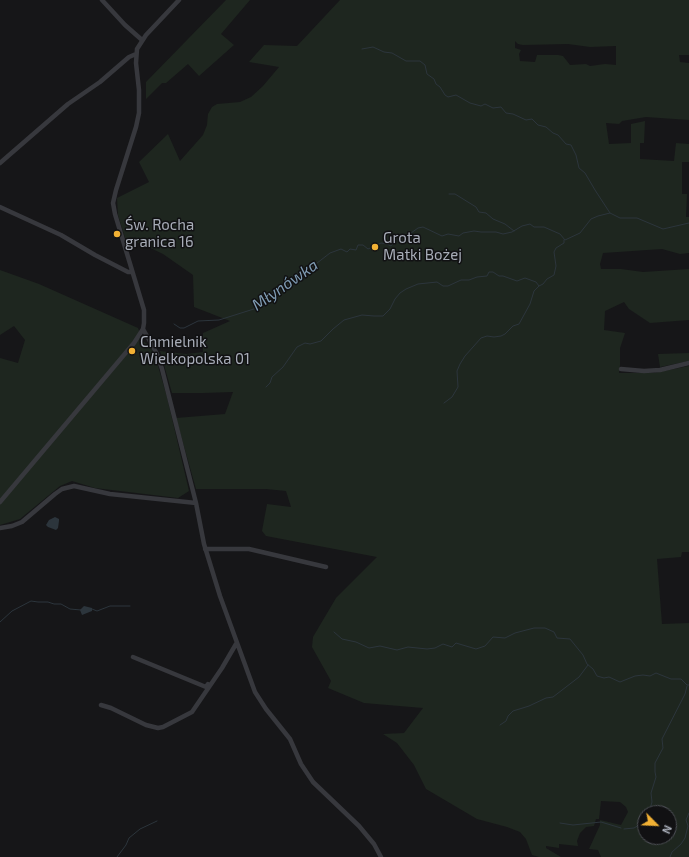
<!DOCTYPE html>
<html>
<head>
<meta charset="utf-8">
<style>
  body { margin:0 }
  #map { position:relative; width:689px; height:857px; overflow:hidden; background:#161618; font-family:"Exo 2",sans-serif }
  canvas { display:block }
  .north { position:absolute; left:637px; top:805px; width:40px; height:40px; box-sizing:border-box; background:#111113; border:1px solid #4d4f55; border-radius:50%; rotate:114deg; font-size:11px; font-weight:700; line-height:16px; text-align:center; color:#a8adb8 }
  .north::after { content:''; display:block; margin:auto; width:14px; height:18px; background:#f2b134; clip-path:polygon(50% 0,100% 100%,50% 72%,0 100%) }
</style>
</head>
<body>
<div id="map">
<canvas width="689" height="857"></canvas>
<div class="north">N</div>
</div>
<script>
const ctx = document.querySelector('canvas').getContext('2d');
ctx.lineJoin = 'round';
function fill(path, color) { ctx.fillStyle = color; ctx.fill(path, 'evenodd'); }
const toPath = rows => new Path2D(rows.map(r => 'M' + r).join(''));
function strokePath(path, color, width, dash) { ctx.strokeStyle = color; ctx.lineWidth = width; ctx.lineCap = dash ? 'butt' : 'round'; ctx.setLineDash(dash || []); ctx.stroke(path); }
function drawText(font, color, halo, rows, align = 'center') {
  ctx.font = font + ' "Exo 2",sans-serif'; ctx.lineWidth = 3; ctx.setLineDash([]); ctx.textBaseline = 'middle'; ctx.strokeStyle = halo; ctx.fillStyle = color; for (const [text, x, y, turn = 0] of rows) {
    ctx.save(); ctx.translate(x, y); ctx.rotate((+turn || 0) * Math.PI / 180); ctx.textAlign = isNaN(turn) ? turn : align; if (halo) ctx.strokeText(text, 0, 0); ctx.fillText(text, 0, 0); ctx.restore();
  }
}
fill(toPath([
  [226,0,250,0,221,34,234,45,199,76,188,64,166,83,162,83,146,99,146,82],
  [340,0,689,0,689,55,679,55,680,62,689,63,689,120,646,117,622,121,619,124,606,123,609,144,631,143,631,124,645,121,644,143,640,143,640,159,674,161,676,143,689,144,689,162,682,162,682,194,687,194,686,217,689,217,689,253,680,254,662,249,603,253,600,264,601,269,621,269,643,272,689,269,689,320,650,323,629,309,624,302,605,311,604,330,625,333,620,348,620,365,619,373,654,373,689,366,689,552,682,552,681,557,657,559,662,624,689,623,689,857,601,857,598,850,589,849,600,825,600,820,621,825,628,812,626,807,620,802,601,801,599,819,596,819,594,826,586,827,580,833,577,841,578,846,559,844,559,848,546,846,546,848,561,857,539,857,532,855,526,839,520,832,507,827,477,819,426,789,414,765,397,743,383,734,404,733,423,708,364,703,328,688,331,681,312,647,313,637,336,598,377,557,266,536,262,531,267,504,291,507,286,491,266,489,196,489,176,418,225,414,233,392,203,393,172,393,160,351,186,354,203,352,203,333,230,321,194,307,193,275,163,254,142,244,125,238,118,215,117,198,149,182,139,162,168,134,180,161,203,135,207,125,208,114,212,107,217,104,240,102,251,97,263,86,279,67,249,62,264,45,297,46],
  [515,41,518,44,523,45,568,44,590,47,616,46,616,65,605,64,590,66,586,64,570,65,563,56,558,55,537,55,535,62,520,61,519,54,521,50,515,48],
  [645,813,669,813,669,837,645,837],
  [0,270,39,284,138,328,143,341,150,346,156,359,167,397,189,491,178,498,95,488,72,481,60,486,20,519,0,525,0,358,18,363,25,340,14,326,0,335],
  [689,353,689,361,660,367,658,354]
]), '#1e261f');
fill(toPath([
  [55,517,59,519,59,521,58,528,56,530,48,527,46,525,49,520],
  [84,606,92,608,92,611,82,615,80,610]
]), '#2c353c');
strokePath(toPath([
  [362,49,373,47,384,52,392,53,406,61,420,61,425,65,427,74,434,79,436,84,440,87,445,95,448,97,456,95,470,103,481,106,485,104,493,108,501,107,506,113,513,114,526,120,532,119,538,125,546,127,553,133,558,135,566,144,571,145,576,155,579,168,585,173,595,190,610,213],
  [449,194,455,194,476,207,479,212,486,213,493,219,505,224,514,231],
  [174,324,180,328,184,328,198,321,219,320,257,308,266,301,266,295,276,293,284,286,289,285,295,279,298,273,303,269,312,267,330,253,341,249,347,252,350,249,356,250,358,245,363,245,368,249,381,243,387,244,391,246,396,239,401,239,404,242,409,240,411,233,418,228,423,227,442,236,448,234,459,236,463,233,474,231,481,232,496,232,503,234,512,232,522,226,530,224,534,227,544,227,560,234,565,240,580,233,591,219,598,216,610,213,620,218,637,218,663,229,689,223],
  [266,387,270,383,272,377,283,367,297,347,305,343,310,344,321,341,333,329,344,320,362,315,374,316,383,316,390,309,395,299,400,293,406,289,418,284,437,282,443,286,448,286,461,280,469,280,477,277,487,276,489,272,493,272,499,276,503,276,517,281,525,278,536,282,539,286,543,284,547,279,554,275,556,266,554,252,556,248,564,243,564,240],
  [444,403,452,397,458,387,457,371,460,364,465,356,481,338,487,336,494,337,501,336,505,334,513,326,519,324,530,304,534,291,539,286],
  [92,609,97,611,110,606,130,606],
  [0,622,12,611,31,601,38,602,48,602,54,604,61,604,70,609,81,610],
  [334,632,342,639,356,642,369,648,380,646,397,650,408,647,427,649,435,648,443,644,452,647,456,643,476,649,485,646,493,637,505,638,515,633,534,628,545,628,554,632,557,638,570,639,583,655,587,664,593,669,597,676,604,678,609,677,620,682,635,676,643,675,650,676,656,673,671,679,681,679,687,685,689,685],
  [500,725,506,721,508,716,513,711,529,706,546,698,553,697,579,677,588,665],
  [647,813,650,809,652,802,651,793,656,777,655,772,655,763,663,748,662,739,685,694,687,686],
  [560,823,573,825,601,822,621,828],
  [624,829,634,828,641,824,645,816],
  [117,857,126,845,129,838,140,829,157,821],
  [670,857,672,852,681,844,685,838,688,826,686,820,689,813]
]), '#2c353c', 1);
strokePath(toPath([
  [102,0,125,25,142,40],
  [0,163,68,104,100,82,129,57,136,54],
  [0,207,61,235,95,255,128,272,132,272],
  [143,329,157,354,162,369,196,503,204,544,220,596,255,692,266,709,290,739,301,764,313,782,359,826,374,844,381,857],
  [621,369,644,371,660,370,689,363],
  [0,502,134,343,143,329,144,323,144,310,115,214,113,203,116,190,136,127,139,113,139,90,136,63,137,49,146,35,179,0],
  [0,528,12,526,22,522,55,494,62,489,74,486,110,494,196,503],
  [205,549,249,549,326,567],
  [133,657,206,687,208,684],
  [101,705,111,708,146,725,158,728,163,727,192,712,222,668,236,644]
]), '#37383d', 4.5);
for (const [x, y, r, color] of [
  [117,234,4,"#f2b134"],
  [375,247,4,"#f2b134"],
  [132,351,4,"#f2b134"]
]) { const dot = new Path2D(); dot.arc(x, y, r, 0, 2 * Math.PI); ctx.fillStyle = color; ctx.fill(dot); strokePath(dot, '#111113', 1.5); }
drawText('15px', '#a8adb8', '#111113', [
  ["Św. Rocha",125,225],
  ["granica 16",125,242],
  ["Grota",383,238],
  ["Matki Bożej",383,255],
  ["Chmielnik",140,342],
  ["Wielkopolska 01",140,359]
], 'left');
drawText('italic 16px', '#7f9bb3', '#111113', [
  ["Młynówka",285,285,-35]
]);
</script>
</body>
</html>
